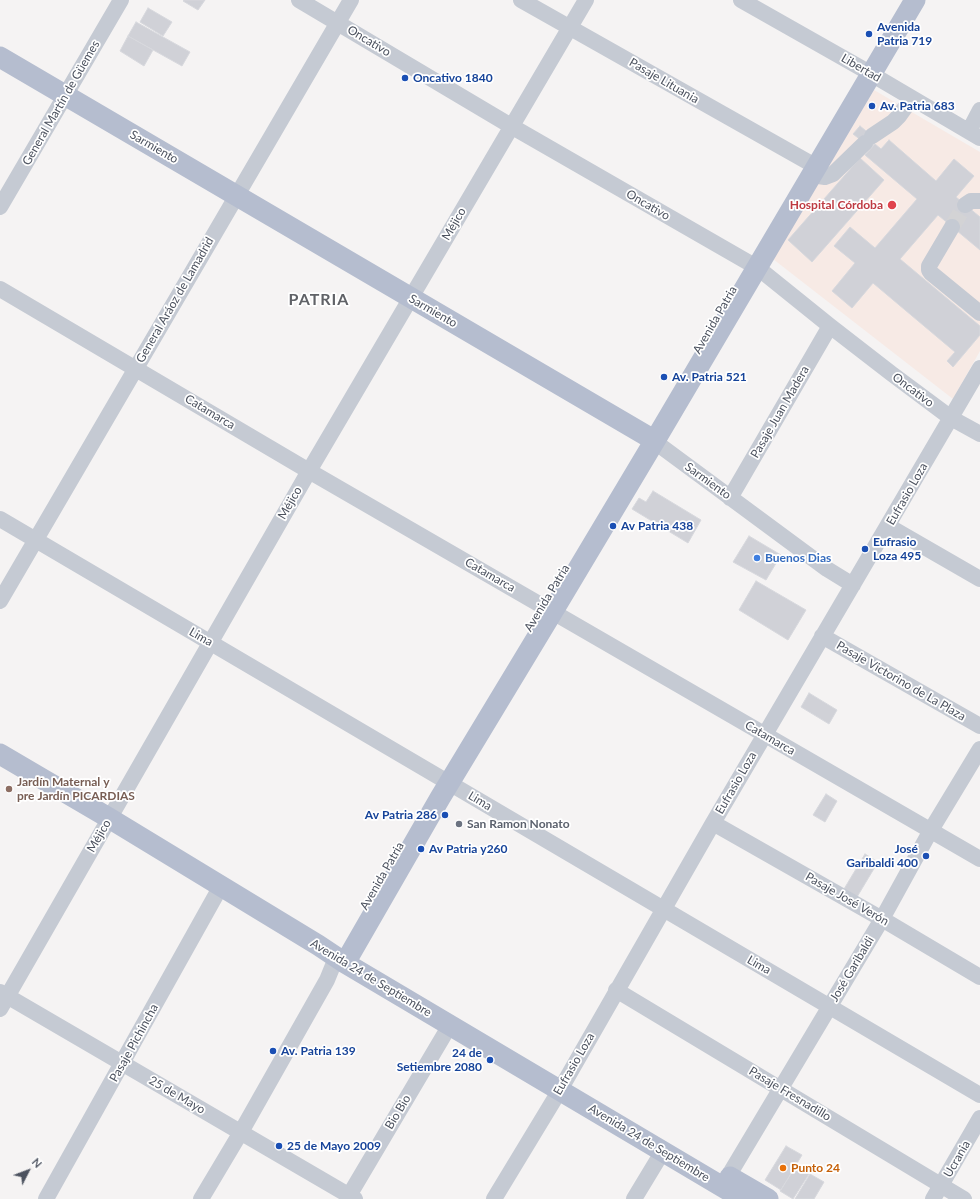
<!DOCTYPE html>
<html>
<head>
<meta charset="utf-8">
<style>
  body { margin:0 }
  #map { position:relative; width:980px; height:1199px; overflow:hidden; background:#f5f3f3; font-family:Lato,sans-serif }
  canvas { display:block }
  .north { position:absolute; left:8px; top:1151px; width:40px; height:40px; -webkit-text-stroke:3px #fff; paint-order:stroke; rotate:48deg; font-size:11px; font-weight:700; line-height:16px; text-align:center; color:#4c525f }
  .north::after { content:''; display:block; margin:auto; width:14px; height:18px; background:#4c525f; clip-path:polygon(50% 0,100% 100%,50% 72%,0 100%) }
</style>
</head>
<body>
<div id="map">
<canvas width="980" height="1199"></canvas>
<div class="north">N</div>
</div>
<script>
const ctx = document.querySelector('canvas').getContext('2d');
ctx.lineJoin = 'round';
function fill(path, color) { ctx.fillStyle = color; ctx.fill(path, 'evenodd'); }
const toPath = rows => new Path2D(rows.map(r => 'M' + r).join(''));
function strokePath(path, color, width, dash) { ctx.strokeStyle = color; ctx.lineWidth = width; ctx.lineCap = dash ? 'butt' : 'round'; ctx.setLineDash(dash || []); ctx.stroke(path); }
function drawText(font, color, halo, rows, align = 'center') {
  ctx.font = font + ' Lato,sans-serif'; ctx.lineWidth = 3.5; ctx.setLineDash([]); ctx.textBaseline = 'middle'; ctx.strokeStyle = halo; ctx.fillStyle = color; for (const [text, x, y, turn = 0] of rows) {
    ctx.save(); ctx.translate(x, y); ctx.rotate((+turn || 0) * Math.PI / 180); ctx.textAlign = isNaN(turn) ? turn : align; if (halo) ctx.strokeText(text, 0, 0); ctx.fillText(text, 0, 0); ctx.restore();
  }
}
fill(toPath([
  [874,90,980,152,980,351,953,399,773,259]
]), '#f7eae5');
const building = toPath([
  [184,0,205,0,198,10,183,1,184,0],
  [148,8,172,22,163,36,140,22,148,8],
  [136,22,190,52,182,66,128,36,136,22],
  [128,36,153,50,144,66,120,51,128,36],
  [860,126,877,140,871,148,853,134,860,126],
  [889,140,936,181,954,159,974,176,956,197,980,217,980,250,938,215,900,259,980,326,980,335,953,367,947,361,955,352,873,283,852,308,832,291,855,263,834,246,850,227,875,248,917,199,865,155,875,144,881,149,889,140],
  [860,158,884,180,812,262,788,240,860,158],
  [653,491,701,520,688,543,632,509,639,498,646,502,653,491],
  [749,536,781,555,766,580,733,562,749,536],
  [756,581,806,610,788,640,739,610,756,581],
  [809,693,837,710,829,724,801,707,809,693],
  [826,794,837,801,825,822,813,815,826,794],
  [865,854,878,862,857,897,844,889,865,854],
  [786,1146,802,1155,781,1190,765,1180,786,1146],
  [796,1166,809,1174,793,1199,780,1191,796,1166],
  [810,1174,824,1182,814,1199,795,1199,810,1174]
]);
fill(building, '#d0d1d7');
strokePath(building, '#d7d8dd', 1);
strokePath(toPath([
  [952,227,965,205]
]), '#d3d3d5', 16, [16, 8]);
strokePath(toPath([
  [299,0,511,126,758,268,830,326,892,374,951,418,980,434],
  [521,0,808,162],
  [741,0,861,68,980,138],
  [969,131,980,110],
  [872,136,893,122,899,116,912,98],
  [812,175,825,177,833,174,865,143],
  [965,205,971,201,979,201],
  [0,207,121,0],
  [952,227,929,266,929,270,931,273,980,313],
  [0,289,309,471,980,859],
  [647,436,827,569,853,585],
  [730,498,830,326],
  [0,519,980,1095],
  [888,526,980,579],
  [0,601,351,0],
  [822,636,980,726],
  [713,823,882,919,980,977],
  [616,990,964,1199],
  [0,992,355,1199],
  [0,1009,309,471,586,0],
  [723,1185,882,919,931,830,980,749],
  [46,1199,221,886],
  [201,1199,241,1132,327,980,336,958],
  [347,1199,450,1025],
  [494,1199,560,1090,713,823,980,368],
  [634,1199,663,1151],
  [933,1199,980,1118]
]), '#c5cad3', 16);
strokePath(toPath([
  [0,57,647,436],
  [0,754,109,818,318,945,345,963,743,1199],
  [345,963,440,798,553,611,654,442,915,0],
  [730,1177,768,1199]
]), '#b5bdcf', 21);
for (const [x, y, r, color] of [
  [869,34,4,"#1a4fb4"],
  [405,78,4,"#1a4fb4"],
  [872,106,4,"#1a4fb4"],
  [892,205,5,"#e0444e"],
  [664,377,4,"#1a4fb4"],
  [613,526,4,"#1a4fb4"],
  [865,549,4,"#1a4fb4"],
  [757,558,4,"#3f7fe0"],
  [9,789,4,"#8d6e63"],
  [445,815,4,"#1a4fb4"],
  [459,824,4,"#6b7280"],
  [421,849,4,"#1a4fb4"],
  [926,856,4,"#1a4fb4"],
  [273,1051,4,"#1a4fb4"],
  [490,1060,4,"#1a4fb4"],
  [279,1146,4,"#1a4fb4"],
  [783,1168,4,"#e8710a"]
]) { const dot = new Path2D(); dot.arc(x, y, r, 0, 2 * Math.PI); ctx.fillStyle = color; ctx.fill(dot); strokePath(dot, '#fff', 1.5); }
drawText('bold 12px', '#164399', '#fff', [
  ["Avenida",877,27],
  ["Patria 719",877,41],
  ["Oncativo 1840",413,78],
  ["Av. Patria 683",880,106],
  ["Av. Patria 521",672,377],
  ["Av Patria 438",621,526],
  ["Eufrasio",873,542],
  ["Loza 495",873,556],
  ["Av Patria 286",437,815,"right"],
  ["Av Patria y260",429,849],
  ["José",918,849,"right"],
  ["Garibaldi 400",918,863,"right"],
  ["Av. Patria 139",281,1051],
  ["24 de",482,1053,"right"],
  ["Setiembre 2080",482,1067,"right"],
  ["25 de Mayo 2009",287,1146]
], 'left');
drawText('12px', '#4c525f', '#fff', [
  ["Oncativo",369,41,31],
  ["Libertad",861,68,30],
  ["Pasaje Lituania",664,81,30],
  ["General Martín de Güemes",61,103,-60],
  ["Sarmiento",154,147,30],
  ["Oncativo",648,205,30],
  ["Méjico",454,224,-60],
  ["General Aráoz de Lamadrid",175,300,-60],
  ["Sarmiento",433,311,30],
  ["Avenida Patria",715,320,-60],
  ["Oncativo",913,390,37],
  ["Catamarca",210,412,31],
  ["Pasaje Juan Madera",780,412,-60],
  ["Sarmiento",708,481,36],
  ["Eufrasio Loza",907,494,-60],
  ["Méjico",290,503,-60],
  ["Catamarca",490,575,30],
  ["Avenida Patria",547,598,-59],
  ["Lima",201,637,30],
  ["Pasaje Victorino de La Plaza",901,681,30],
  ["Catamarca",770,738,30],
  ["Eufrasio Loza",736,783,-60],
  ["Lima",480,801,31],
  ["Méjico",99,836,-60],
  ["Avenida Patria",382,876,-60],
  ["Pasaje José Verón",847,899,30],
  ["Lima",759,965,30],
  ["José Garibaldi",852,969,-59],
  ["Avenida 24 de Septiembre",371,978,31],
  ["Pasaje Pichincha",134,1043,-61],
  ["Eufrasio Loza",574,1064,-60],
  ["Pasaje Fresnadillo",790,1094,31],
  ["25 de Mayo",177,1095,30],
  ["Bio Bio",398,1112,-59],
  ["Avenida 24 de Septiembre",649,1143,31],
  ["Ucrania",957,1159,-60]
]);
drawText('bold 12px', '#be3a42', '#fff', [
  ["Hospital Córdoba",883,205]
], 'right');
drawText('bold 12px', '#366cbe', '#fff', [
  ["Buenos Dias",765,558]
], 'left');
drawText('bold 12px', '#785e54', '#fff', [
  ["Jardín Maternal y",17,782],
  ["pre Jardín PICARDIAS",17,796]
], 'left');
drawText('bold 12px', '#5b616d', '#fff', [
  ["San Ramon Nonato",467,824]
], 'left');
drawText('bold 12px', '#c56008', '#fff', [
  ["Punto 24",791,1168]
], 'left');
ctx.letterSpacing = '1px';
drawText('bold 16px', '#606267', '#fff', [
  ["PATRIA",319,300]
]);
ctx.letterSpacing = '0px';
</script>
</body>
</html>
